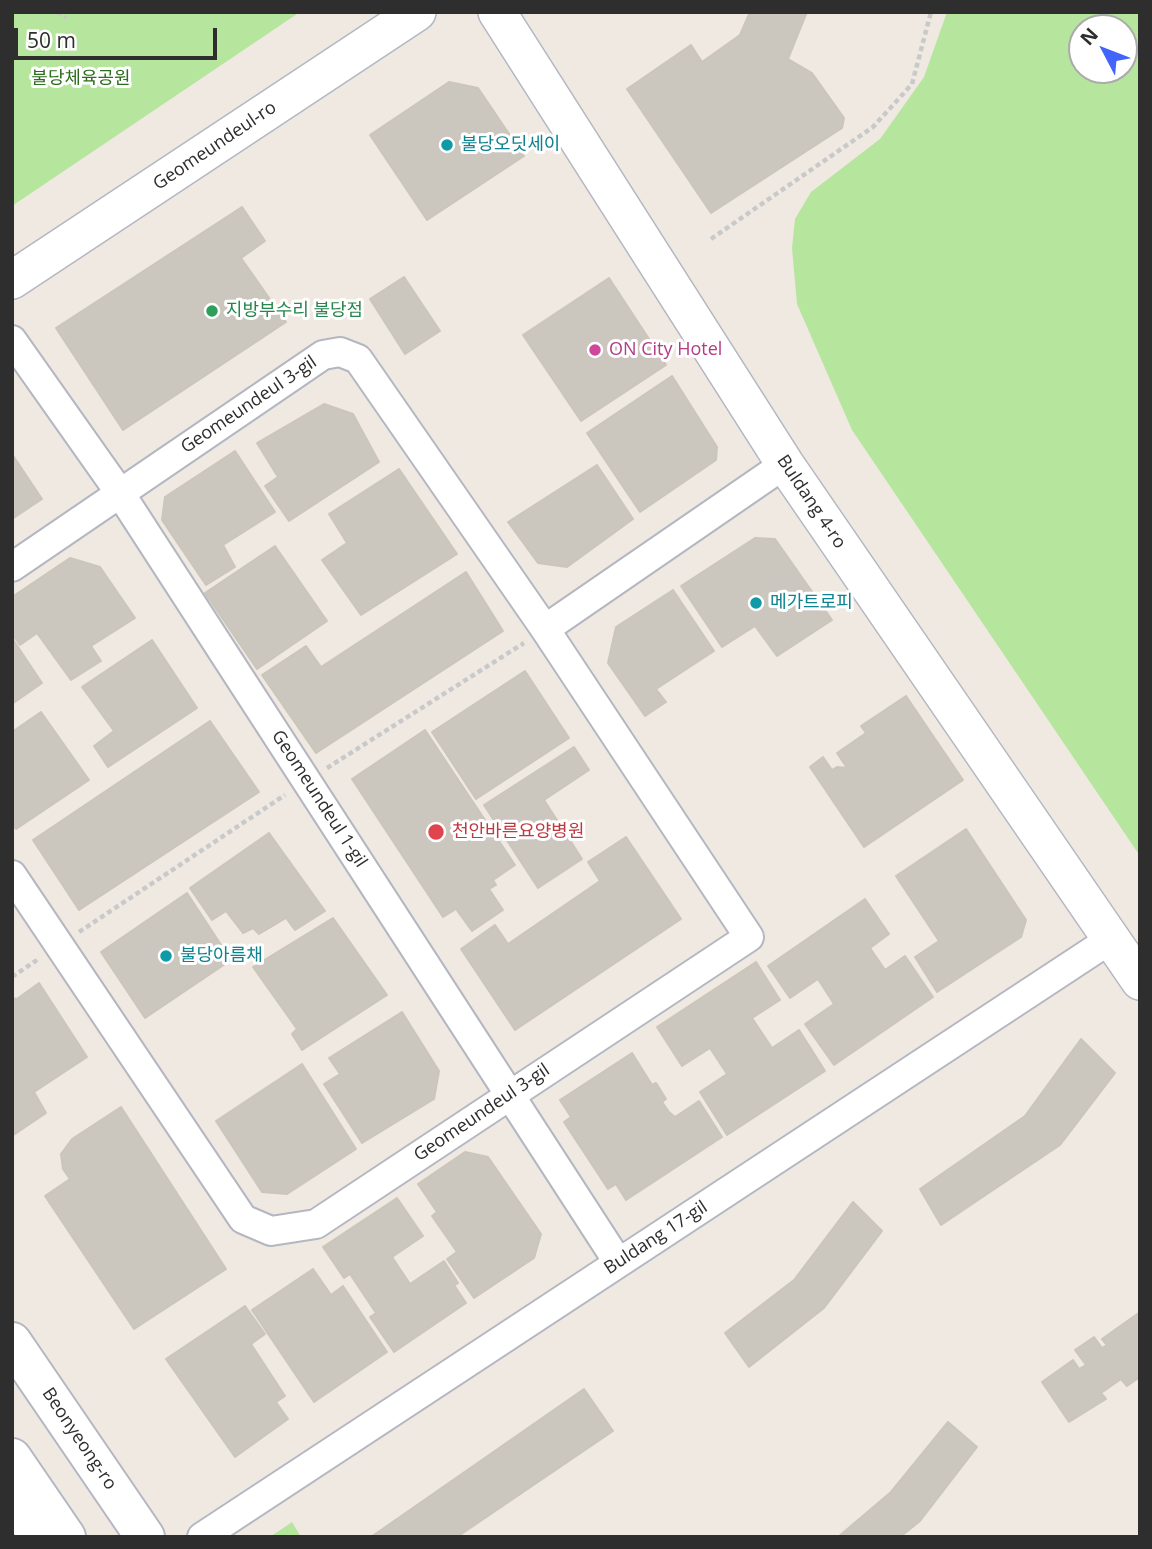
<!DOCTYPE html>
<html>
<head>
<meta charset="utf-8">
<style>
  body { margin:0 }
  #map { position:relative; width:1152px; height:1549px; overflow:hidden; background:#efe9e1; font-family:"Open Sans",sans-serif }
  canvas { display:block }
  .frame { position:absolute; inset:0; border:14px solid #2e2e2e; pointer-events:none }
  .north { position:absolute; left:1068px; top:14px; width:70px; height:70px; box-sizing:border-box; background:#fff; border:2px solid #ababab; border-radius:50%; rotate:312deg; font-size:19px; font-weight:700; line-height:28px; text-align:center; color:#2e2e2e }
  .north::after { content:''; display:block; margin:auto; width:24px; height:32px; background:#4264fb; clip-path:polygon(50% 0,100% 100%,50% 72%,0 100%) }
  .scale { position:absolute; left:14px; top:28px; width:203px; height:32px; box-sizing:border-box; border:4px solid #2e2e2e; border-top:0; padding-left:9px; font-size:21px; line-height:24px; white-space:nowrap; color:#2e2e2e; -webkit-text-stroke:5px #fff; paint-order:stroke }
</style>
</head>
<body>
<div id="map">
<canvas width="1152" height="1549"></canvas>
<div class="frame"></div>
<div class="north">N</div>
<div class="scale">50 m</div>
</div>
<script>
const ctx = document.querySelector('canvas').getContext('2d');
ctx.lineJoin = 'round';
function fill(path, color) { ctx.fillStyle = color; ctx.fill(path, 'evenodd'); }
const toPath = rows => new Path2D(rows.map(r => 'M' + r).join(''));
function strokePath(path, color, width, dash) { ctx.strokeStyle = color; ctx.lineWidth = width; ctx.lineCap = dash ? 'butt' : 'round'; ctx.setLineDash(dash || []); ctx.stroke(path); }
function drawText(font, color, halo, rows, align = 'center') {
  ctx.font = font + ' "Open Sans","Noto Sans KR",sans-serif'; ctx.lineWidth = 6; ctx.setLineDash([]); ctx.textBaseline = 'middle'; ctx.strokeStyle = halo; ctx.fillStyle = color; for (const [text, x, y, turn = 0] of rows) {
    ctx.save(); ctx.translate(x, y); ctx.rotate((+turn || 0) * Math.PI / 180); ctx.textAlign = isNaN(turn) ? turn : align; if (halo) ctx.strokeText(text, 0, 0); ctx.fillText(text, 0, 0); ctx.restore();
  }
}
fill(toPath([
  [12,12,300,12,12,206],
  [947,12,1140,12,1140,856,852,430,797,304,792,248,795,219,811,192,880,139,924,77],
  [1082,28,1124,28,1124,70,1082,70],
  [292,1522,301,1537,270,1537]
]), '#b6e59e');
const building = toPath([
  [750,12,807,12,788,59,812,73,844,118,842,128,711,213,627,89,691,45,702,62,740,35,750,12],
  [449,82,478,88,524,156,427,220,370,135,449,82],
  [242,207,265,241,241,258,286,322,123,430,56,328,242,207],
  [404,277,440,331,405,354,370,299,404,277],
  [609,278,666,365,581,421,523,335,609,278],
  [672,376,717,447,716,460,640,512,587,433,672,376],
  [324,404,353,414,379,462,289,521,265,486,278,477,257,443,324,404],
  [235,451,275,512,223,545,235,567,206,585,162,520,165,497,235,451],
  [12,454,42,499,12,519,12,454],
  [597,465,633,519,567,567,538,563,508,522,597,465],
  [399,469,457,554,361,615,322,560,347,543,329,514,399,469],
  [755,538,775,539,832,620,777,656,755,626,722,647,681,586,755,538],
  [275,546,327,621,257,669,205,593,275,546],
  [70,558,100,567,135,618,91,646,101,661,71,680,37,633,20,645,12,634,12,597,70,558],
  [466,572,503,631,316,753,262,675,306,646,321,667,466,572],
  [673,590,714,651,656,689,666,702,645,716,608,663,616,627,673,590],
  [12,638,42,683,12,704,12,638],
  [152,640,197,708,108,767,94,746,114,731,82,687,152,640],
  [525,671,569,738,476,799,432,732,525,671],
  [906,696,963,780,864,847,810,767,823,757,832,770,837,767,847,768,837,753,866,733,861,726,906,696],
  [41,712,89,780,16,829,12,824,12,732,41,712],
  [210,721,259,792,79,910,33,840,210,721],
  [425,730,515,865,493,880,496,885,489,889,503,910,472,931,456,909,443,917,352,779,425,730],
  [574,747,589,770,544,800,582,859,538,888,484,805,574,747],
  [966,829,1026,920,1021,937,937,992,915,957,939,941,896,876,966,829],
  [269,833,325,911,295,930,286,918,259,934,253,928,243,933,226,911,212,920,190,888,269,833],
  [626,837,681,919,515,1030,461,949,495,925,508,944,600,881,588,862,626,837],
  [187,893,231,960,145,1018,101,952,187,893],
  [865,899,889,934,870,948,885,970,905,956,933,997,834,1065,805,1024,834,1004,818,979,790,998,768,966,865,899],
  [333,918,387,995,302,1050,292,1034,297,1029,253,967,333,918],
  [756,962,780,1000,752,1018,772,1048,799,1030,825,1071,727,1135,700,1092,727,1074,710,1048,682,1066,657,1027,756,962],
  [39,983,87,1057,34,1092,46,1113,12,1136,12,998,17,999,39,983],
  [402,1012,439,1071,434,1099,362,1143,324,1084,340,1074,329,1058,402,1012],
  [1081,1039,1115,1073,1060,1145,941,1225,920,1189,1025,1116,1081,1039],
  [632,1053,652,1085,656,1083,666,1099,662,1102,669,1112,675,1117,699,1101,722,1137,626,1200,616,1184,608,1189,564,1122,571,1117,560,1100,632,1053],
  [302,1064,356,1149,287,1194,262,1192,216,1121,302,1064],
  [121,1107,226,1269,134,1329,45,1196,70,1179,63,1169,61,1154,72,1139,121,1107],
  [465,1152,488,1157,541,1234,534,1258,474,1298,447,1259,457,1252,432,1216,437,1212,418,1184,465,1152],
  [397,1198,423,1236,392,1257,410,1284,444,1261,458,1283,454,1285,466,1303,394,1352,370,1317,376,1313,350,1274,344,1278,323,1247,397,1198],
  [853,1202,882,1231,824,1308,749,1367,725,1333,794,1280,853,1202],
  [313,1269,331,1295,343,1286,387,1352,314,1402,252,1310,313,1269],
  [245,1306,265,1334,251,1344,285,1396,276,1402,288,1419,235,1457,166,1359,245,1306],
  [1140,1312,1140,1377,1127,1386,1121,1379,1101,1393,1106,1399,1069,1422,1042,1382,1073,1360,1079,1369,1086,1365,1075,1350,1094,1337,1102,1348,1107,1345,1102,1339,1140,1312],
  [584,1389,613,1431,457,1537,371,1537,584,1389],
  [948,1422,977,1447,920,1521,900,1537,838,1537,891,1492,948,1422]
]);
fill(building, '#cbc7bf');
strokePath(building, '#cbc5ba', 2);
const minor = toPath([
  [12,340,120,493,618,1262],
  [12,567,323,355,340,352,358,359,545,629,749,937,316,1224,271,1231,243,1219,12,875],
  [545,629,785,464],
  [12,1505,33,1537],
  [202,1537,1111,939]
]);
const tertiary = toPath([
  [497,12,785,464,1140,981],
  [12,280,417,12]
]);
const secondary = toPath([
  [12,1342,145,1537],
  [12,1458,66,1537]
]);
strokePath(minor, '#b4b7c1', 32);
strokePath(tertiary, '#b4b7c1', 40);
strokePath(secondary, '#b4b7c1', 42);
strokePath(toPath([
  [57,12,66,18],
  [711,239,873,127,912,84,931,12],
  [327,768,524,643],
  [79,932,285,795],
  [12,977,37,960]
]), '#c9c9c9', 4.5, [5, 3.5]);
strokePath(minor, '#fff', 28);
strokePath(tertiary, '#fff', 37);
strokePath(secondary, '#fff', 38);
for (const [x, y, r, color] of [
  [447,145,7,"#0f9aa8"],
  [212,311,7,"#2e9e5b"],
  [595,350,7,"#d1479c"],
  [756,603,7,"#0f9aa8"],
  [436,832,9,"#e0444e"],
  [166,956,7,"#0f9aa8"]
]) { const dot = new Path2D(); dot.arc(x, y, r, 0, 2 * Math.PI); ctx.fillStyle = color; ctx.fill(dot); strokePath(dot, '#fff', 2.5); }
drawText('18px', '#2c6e1b', '#fff', [
  ["불당체육공원",81,79]
]);
drawText('18px', '#0d838f', '#fff', [
  ["불당오딧세이",461,145],
  ["메가트로피",770,603],
  ["불당아름채",180,956]
], 'left');
drawText('18px', '#2e2e2e', '#fff', [
  ["Geomeundeul-ro",215,146,-34],
  ["Geomeundeul 3-gil",249,405,-34],
  ["Buldang 4-ro",811,502,56],
  ["Geomeundeul 1-gil",319,799,57],
  ["Geomeundeul 3-gil",482,1113,-34],
  ["Buldang 17-gil",656,1238,-33],
  ["Beonyeong-ro",79,1439,56]
]);
drawText('18px', '#27864d', '#fff', [
  ["지방부수리 불당점",226,311]
], 'left');
drawText('18px', '#b23c85', '#fff', [
  ["ON City Hotel",609,350]
], 'left');
drawText('18px', '#be3a42', '#fff', [
  ["천안바른요양병원",452,832]
], 'left');
</script>
</body>
</html>
